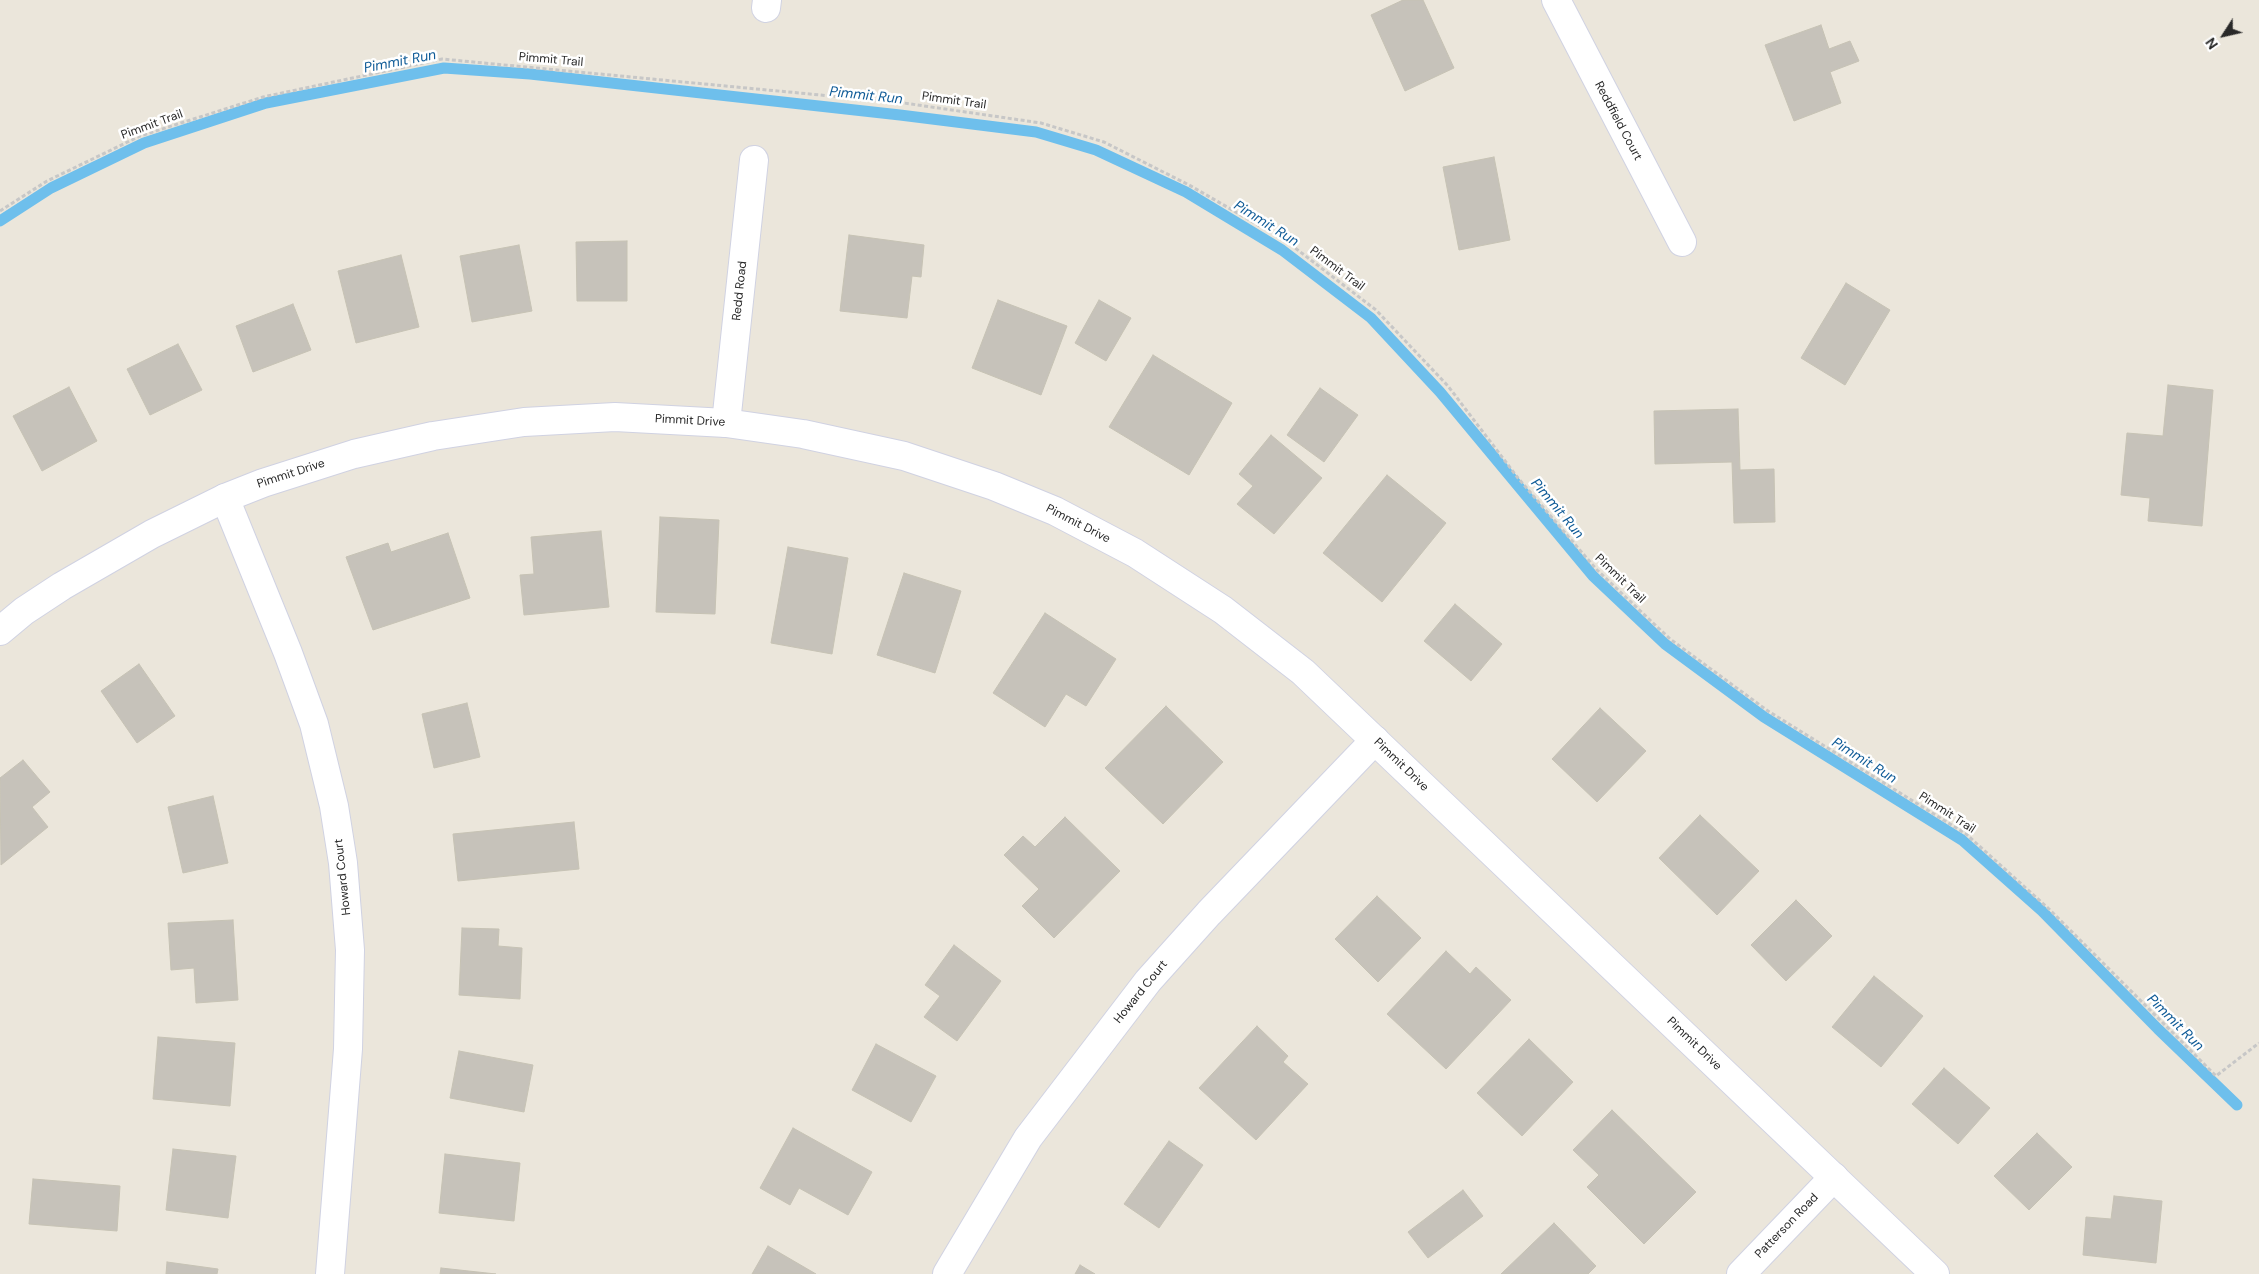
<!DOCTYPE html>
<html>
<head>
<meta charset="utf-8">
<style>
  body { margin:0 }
  #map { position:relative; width:2259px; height:1274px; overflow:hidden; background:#ebe6db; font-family:"DM Sans",sans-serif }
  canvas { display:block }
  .north { position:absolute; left:2199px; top:10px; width:50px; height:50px; -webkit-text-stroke:4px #fff; paint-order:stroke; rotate:235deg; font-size:14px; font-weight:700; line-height:20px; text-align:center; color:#292929 }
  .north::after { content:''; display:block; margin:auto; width:18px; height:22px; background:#292929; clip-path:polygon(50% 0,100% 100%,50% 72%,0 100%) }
</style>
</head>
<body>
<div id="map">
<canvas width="2259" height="1274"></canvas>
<div class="north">N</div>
</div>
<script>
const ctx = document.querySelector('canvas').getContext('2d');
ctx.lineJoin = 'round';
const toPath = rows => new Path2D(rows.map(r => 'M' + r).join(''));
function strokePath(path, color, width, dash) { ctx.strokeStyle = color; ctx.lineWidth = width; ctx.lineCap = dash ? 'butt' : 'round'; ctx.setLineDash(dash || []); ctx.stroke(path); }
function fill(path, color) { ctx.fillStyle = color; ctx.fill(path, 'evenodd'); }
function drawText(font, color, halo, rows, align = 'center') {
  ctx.font = font + ' "DM Sans",sans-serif'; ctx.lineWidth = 5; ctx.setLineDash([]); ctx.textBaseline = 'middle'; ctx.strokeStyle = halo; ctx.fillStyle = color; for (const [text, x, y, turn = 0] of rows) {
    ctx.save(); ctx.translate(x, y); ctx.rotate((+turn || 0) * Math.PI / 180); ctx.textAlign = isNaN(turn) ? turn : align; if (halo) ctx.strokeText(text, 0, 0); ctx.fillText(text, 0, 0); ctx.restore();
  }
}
strokePath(toPath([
  [0,221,51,188,144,143,266,103,444,68,530,74,900,115,1036,132,1096,150,1186,192,1282,250,1371,318,1440,392,1593,576,1665,644,1764,717,1962,840,2042,911,2158,1029,2237,1105]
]), '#6ebfec', 11);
const building = toPath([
  [1403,0,1423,0,1454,68,1405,91,1371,15,1403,0],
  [1821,25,1829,49,1850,41,1859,61,1830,72,1841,103,1794,121,1765,45,1821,25],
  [1494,157,1510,240,1459,250,1443,167,1494,157],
  [849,235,924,245,921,277,912,276,907,318,840,311,849,235],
  [627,241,627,301,577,301,576,242,627,241],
  [519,245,532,311,472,322,460,256,519,245],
  [401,255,419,327,356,343,338,271,401,255],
  [1846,283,1890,310,1845,385,1801,358,1846,283],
  [998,300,1067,326,1041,395,972,368,998,300],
  [1099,300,1131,318,1106,361,1075,343,1099,300],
  [293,304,311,350,253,372,236,326,293,304],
  [178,344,202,390,150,415,127,369,178,344],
  [1153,355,1232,403,1189,475,1109,427,1153,355],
  [2168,385,2213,390,2202,526,2148,521,2150,498,2121,495,2127,433,2163,436,2168,385],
  [69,387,97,441,42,471,13,416,69,387],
  [1320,388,1358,415,1324,462,1287,435,1320,388],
  [1738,409,1740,470,1774,469,1775,522,1734,523,1732,462,1655,464,1654,411,1738,409],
  [1271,435,1322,478,1274,534,1237,504,1253,486,1239,474,1271,435],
  [1387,475,1446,523,1382,602,1323,553,1387,475],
  [660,517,719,520,715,614,656,612,660,517],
  [601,531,609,607,524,615,520,575,534,574,531,537,601,531],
  [448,533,470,598,373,630,346,557,388,543,391,552,448,533],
  [788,547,848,558,832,654,771,643,788,547],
  [904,573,961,591,935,673,877,655,904,573],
  [1455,604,1502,644,1471,681,1424,641,1455,604],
  [1045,613,1116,659,1086,706,1066,694,1045,727,993,693,1045,613],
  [139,664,175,716,137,743,101,691,139,664],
  [467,703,480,757,434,768,422,714,467,703],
  [1166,706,1223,762,1163,824,1105,768,1166,706],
  [1600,708,1646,751,1597,802,1552,759,1600,708],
  [23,760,50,792,32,807,48,827,1,865,0,778,23,760],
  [213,796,228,863,183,873,168,807,213,796],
  [1700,815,1759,871,1717,915,1659,858,1700,815],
  [1065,817,1120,871,1054,938,1022,906,1039,889,1004,855,1023,836,1035,847,1065,817],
  [574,822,579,869,458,881,453,834,574,822],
  [1377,896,1421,938,1378,982,1335,939,1377,896],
  [1796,900,1832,936,1786,981,1751,945,1796,900],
  [233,920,238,1000,196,1003,194,968,171,970,168,923,233,920],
  [462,928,499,929,498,946,522,948,520,999,459,995,462,928],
  [954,945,1001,981,957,1041,924,1017,940,996,925,985,954,945],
  [1446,951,1470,974,1476,967,1511,1000,1446,1069,1387,1014,1446,951],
  [1874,976,1923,1016,1881,1067,1832,1027,1874,976],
  [1257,1026,1288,1056,1283,1062,1308,1084,1256,1140,1199,1088,1257,1026],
  [158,1037,235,1043,230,1106,153,1099,158,1037],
  [1529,1039,1573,1082,1522,1136,1477,1093,1529,1039],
  [876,1044,936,1076,911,1122,852,1090,876,1044],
  [459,1051,533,1065,524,1112,450,1098,459,1051],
  [1944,1068,1990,1108,1958,1144,1912,1104,1944,1068],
  [1612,1110,1696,1192,1644,1244,1587,1187,1599,1175,1573,1150,1612,1110],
  [793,1128,872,1172,848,1215,799,1188,790,1205,760,1188,793,1128],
  [2037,1133,2072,1167,2029,1210,1994,1176,2037,1133],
  [1169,1141,1203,1165,1159,1228,1124,1204,1169,1141],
  [173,1149,236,1156,228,1218,166,1210,173,1149],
  [445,1154,520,1163,514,1221,439,1213,445,1154],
  [33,1179,120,1186,117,1231,29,1224,33,1179],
  [1463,1190,1483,1216,1428,1258,1408,1232,1463,1190],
  [2114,1196,2162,1201,2156,1263,2083,1255,2086,1217,2111,1219,2114,1196],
  [1554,1223,1596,1266,1588,1274,1501,1274,1554,1223],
  [768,1246,816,1274,752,1274,768,1246],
  [167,1262,218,1269,217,1274,166,1274,167,1262],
  [1080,1265,1095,1274,1075,1274,1080,1265],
  [441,1268,496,1274,440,1274,441,1268]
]);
fill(building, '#c6c2ba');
strokePath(building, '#c6c2b4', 1);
const street = toPath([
  [1556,0,1682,242],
  [766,8,767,0],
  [726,423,754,160],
  [225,498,288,653,314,724,334,806,343,863,350,950,348,1049,330,1274],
  [947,1274,1028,1138,1148,981,1209,913,1375,740],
  [1741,1274,1834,1177]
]);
const secondary = toPath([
  [0,631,24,611,62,586,152,534,225,498,263,483,354,454,433,436,524,422,615,417,726,423,803,434,904,456,994,486,1055,511,1135,553,1223,610,1303,672,1935,1274]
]);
strokePath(street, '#d0d2e2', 30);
strokePath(secondary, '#d0d2e2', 30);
strokePath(toPath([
  [0,211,47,181,140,136,263,97,442,59,904,103,1041,123,1104,142,1189,185,1286,241,1376,310,1448,386,1518,478,1597,570,1670,639,1768,711,1966,834,2049,909,2216,1076,2259,1043]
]), '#c7c7c7', 3, [4, 2.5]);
strokePath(street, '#fff', 28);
strokePath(secondary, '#fff', 28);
drawText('12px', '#292929', '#fff', [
  ["Pimmit Trail",551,60,5],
  ["Pimmit Trail",954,101,8],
  ["Reddfield Court",1618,121,62],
  ["Pimmit Trail",152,125,-20],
  ["Pimmit Trail",1337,269,37],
  ["Redd Road",740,291,-84],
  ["Pimmit Drive",690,421,3],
  ["Pimmit Drive",291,474,-18],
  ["Pimmit Drive",1078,524,27],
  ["Pimmit Trail",1620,579,44],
  ["Pimmit Drive",1401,765,44],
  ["Pimmit Trail",1947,813,33],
  ["Howard Court",343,877,-96],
  ["Howard Court",1141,992,-51],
  ["Pimmit Drive",1694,1044,44],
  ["Patterson Road",1787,1226,-46]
]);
drawText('italic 14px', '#0f5b97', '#fff', [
  ["Pimmit Run",400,62,-11],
  ["Pimmit Run",866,96,6],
  ["Pimmit Run",1266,224,32],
  ["Pimmit Run",1557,509,50],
  ["Pimmit Run",1864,761,32],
  ["Pimmit Run",2175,1023,45]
]);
</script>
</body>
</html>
